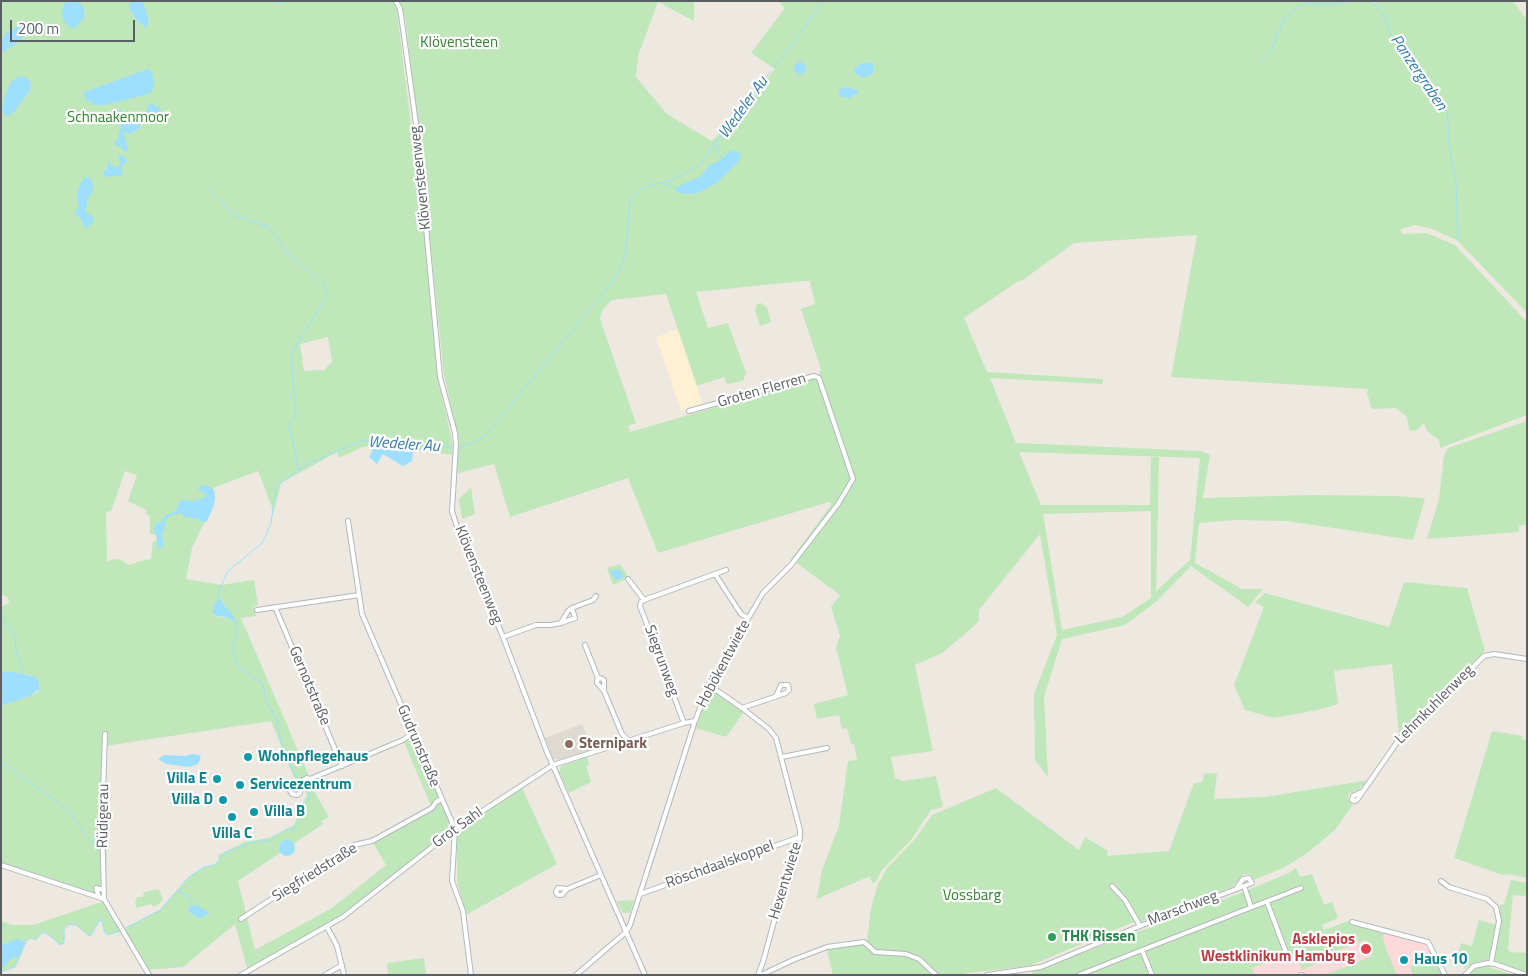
<!DOCTYPE html>
<html>
<head>
<meta charset="utf-8">
<style>
  body { margin:0 }
  #map { position:relative; width:1528px; height:976px; overflow:hidden; background:#ede9e0; font-family:"Titillium Web",sans-serif }
  canvas { display:block }
  .frame { position:absolute; inset:0; border:2px solid #595e62; pointer-events:none }
  .scale { position:absolute; left:10px; top:20px; width:125px; height:22px; box-sizing:border-box; border:2px solid #595e62; border-top:0; padding-left:6px; font-size:15px; line-height:18px; white-space:nowrap; color:#595e62; -webkit-text-stroke:4px #fff; paint-order:stroke }
</style>
</head>
<body>
<div id="map">
<canvas width="1528" height="976"></canvas>
<div class="frame"></div>
<div class="scale">200 m</div>
</div>
<script>
const ctx = document.querySelector('canvas').getContext('2d');
ctx.lineJoin = 'round';
function fill(path, color) { ctx.fillStyle = color; ctx.fill(path, 'evenodd'); }
const toPath = rows => new Path2D(rows.map(r => 'M' + r).join(''));
function strokePath(path, color, width, dash) { ctx.strokeStyle = color; ctx.lineWidth = width; ctx.lineCap = dash ? 'butt' : 'round'; ctx.setLineDash(dash || []); ctx.stroke(path); }
function drawText(font, color, halo, rows, align = 'center') {
  ctx.font = font + ' "Titillium Web",sans-serif'; ctx.lineWidth = 4.5; ctx.setLineDash([]); ctx.textBaseline = 'middle'; ctx.strokeStyle = halo; ctx.fillStyle = color; for (const [text, x, y, turn = 0] of rows) {
    ctx.save(); ctx.translate(x, y); ctx.rotate((+turn || 0) * Math.PI / 180); ctx.textAlign = isNaN(turn) ? turn : align; if (halo) ctx.strokeText(text, 0, 0); ctx.fillText(text, 0, 0); ctx.restore();
  }
}
fill(toPath([
  [678,329,703,405,681,411,656,337]
]), '#fff0d3');
fill(toPath([
  [582,724,593,749,559,760,553,758,545,738]
]), '#dfdad1');
fill(toPath([
  [1361,928,1427,942,1442,975,1251,975,1254,973,1252,968]
]), '#fcdada');
fill(toPath([
  [1,1,694,1,694,21,658,2,638,56,636,77,667,114,712,141,723,130,726,130,775,69,751,53,785,8,778,1,1371,1,1376,4,1375,1,1513,1,1527,20,1527,313,1458,241,1432,229,1415,225,1400,229,1402,234,1427,233,1455,245,1527,322,1527,415,1440,448,1439,440,1427,431,1424,423,1417,430,1410,431,1406,416,1395,408,1374,409,1371,407,1367,393,1368,389,1171,377,1197,235,1074,243,1023,280,1017,282,964,318,987,372,1103,379,1103,384,990,378,1016,443,1201,451,1210,455,1203,498,1313,495,1393,496,1425,498,1413,540,1287,521,1233,520,1199,523,1195,563,1242,589,1263,589,1248,607,1191,566,1157,601,1125,625,1062,639,1044,697,1048,777,1035,760,1034,694,1057,635,1040,534,979,610,979,621,965,634,942,653,915,665,933,751,891,757,895,778,903,781,936,776,943,807,931,810,911,840,881,871,876,881,872,883,870,876,817,899,822,870,839,826,848,761,857,760,854,744,851,744,847,728,842,729,839,715,817,719,814,704,848,695,836,648,840,636,831,607,840,595,791,559,832,504,829,502,658,553,628,478,510,517,494,464,454,474,459,441,444,375,419,133,405,16,403,12,397,12,426,247,437,376,452,440,452,455,405,447,363,447,339,458,337,452,281,483,274,512,258,471,213,488,215,493,214,505,207,521,204,523,192,548,186,579,222,585,254,580,258,605,254,606,256,616,241,618,308,774,311,782,310,784,329,817,321,821,323,824,238,881,255,950,332,908,386,865,372,841,432,808,403,740,412,733,455,829,343,917,248,971,235,924,183,967,145,970,121,932,107,935,104,931,102,920,99,921,92,934,89,936,76,925,67,925,64,930,65,940,62,945,59,944,46,933,41,933,36,940,29,938,26,941,22,953,15,967,1,972,1,921,12,925,33,925,104,901,3,866,1,873,1,706,35,694,40,689,40,685,33,676,14,672,1,672,1,607,9,603,8,598,1,594],
  [803,281,810,281,815,304,801,309,821,369,817,380,816,378,630,432,628,426,636,423,600,319,603,309,612,300,666,294,697,386,724,377,727,384,743,381,746,373,728,323,708,328,696,292],
  [328,337,332,362,324,370,304,371,300,344],
  [1019,452,1200,458,1190,560,1156,591,1159,457,1151,457,1150,505,1041,505],
  [125,471,137,475,128,501,146,510,147,515,150,516,150,534,156,535,156,541,153,541,151,559,140,561,130,565,126,564,122,560,114,559,107,562,106,512,111,511],
  [1151,511,1151,598,1122,617,1062,630,1043,514],
  [220,599,225,605,235,622,229,618,214,616,213,607],
  [271,721,295,780,307,794,294,825,269,838,245,842,218,855,219,859,217,862,213,865,204,867,192,874,160,910,121,930,106,899,107,798,104,795,105,746],
  [761,303,767,307,771,322,760,326,755,310,757,304],
  [1527,421,1527,524,1519,526,1519,532,1427,539,1439,499,1444,455,1448,448],
  [471,487,475,514,462,519,459,499],
  [620,564,629,578,613,585,607,568],
  [1404,582,1467,588,1485,651,1417,720,1399,733,1392,664,1334,671,1338,704,1318,710,1274,718,1245,710,1234,685,1264,607,1255,602,1265,593,1389,627],
  [714,692,744,712,726,737,696,728,707,696,709,693],
  [1492,731,1523,736,1522,739,1527,740,1527,878,1508,874,1503,875,1454,858],
  [587,757,589,765,586,766,591,782,569,793,559,772,561,766],
  [1205,773,1217,774,1214,799,1265,797,1363,781,1367,782,1359,789,1350,793,1348,796,1349,802,1353,804,1335,830,1306,854,1283,868,1254,880,1250,874,1244,874,1232,887,1140,922,1136,921,1029,966,967,973,962,975,938,975,931,968,928,972,931,975,833,975,827,950,862,944,867,940,871,908,878,884,887,868,915,839,932,815,996,788,1079,850,1085,837,1108,851,1107,856,1169,851,1194,783,1202,782],
  [522,788,557,864,466,915,457,881,457,835,462,826],
  [1296,868,1300,877,1312,874,1324,905,1332,902,1338,918,1322,925,1324,930,1354,919,1370,930,1384,934,1383,937,1386,949,1397,975,1318,975,1330,973,1372,956,1372,946,1365,940,1322,957,1316,964,1302,970,1297,957,1293,958,1291,954,1252,968,1254,974,1251,975,1032,975,1032,972,1243,892,1289,873],
  [1511,880,1527,883,1527,896,1513,895,1508,949,1510,952,1527,953,1527,973,1496,962,1494,958,1501,921,1499,909,1500,904,1504,905],
  [159,889,163,900,159,904,154,907,151,904,137,908,135,904,137,897,143,897,144,892],
  [634,900,630,913,623,913,617,901],
  [1479,920,1496,925,1489,959,1472,964,1465,969,1458,954,1461,943,1472,946],
  [1434,956,1442,975,1413,975,1410,967],
  [424,958,426,975,388,975,387,963],
  [1488,965,1491,968,1515,975,1469,975,1470,972,1478,967]
]), '#bfe7ba');
fill(toPath([
  [66,1,78,1,84,8,84,18,75,28,70,28,63,20,62,9],
  [130,1,143,2,148,18,148,25,145,27,136,20,129,8],
  [28,24,31,26,30,31,16,44,1,53,1,41,8,31],
  '794 68a6 6 0 1 1 12 0a6 6 0 1 1-12 0Z',
  [868,62,873,64,874,67,873,74,863,78,855,74,854,70,858,65],
  [148,69,153,74,154,85,152,92,148,94,104,105,95,105,85,99,84,92],
  [20,76,25,77,29,80,31,86,29,92,12,114,8,116,5,116,2,110,6,92,11,82],
  [844,87,854,89,858,91,858,93,850,98,842,97,839,95,839,90],
  [152,103,161,110,160,115,150,123,145,118,141,119,140,127,137,130,130,134,123,132,128,148,127,151,124,151,120,146,116,146,115,142,119,138,118,133,121,129,120,120,115,117,113,111,120,110,126,118,146,116,148,106],
  [731,150,738,152,740,154,739,161,718,182,698,193,684,194,675,191,677,187,701,176,710,165,721,160],
  [117,155,124,156,127,161,121,168,123,173,119,176,111,176,107,178,103,173,104,170,107,170,108,162,110,162,111,165,117,168,121,163],
  [84,177,90,178,93,185,92,193,87,199,87,206,84,210,93,217,93,222,87,228,83,226,81,219,76,215,76,211,79,207,77,200,77,192],
  [392,447,396,451,413,452,412,461,403,466,383,454,377,464,369,457,373,449,382,448,385,451],
  [206,485,214,490,215,498,214,505,207,521,204,523,197,519,185,517,180,513,169,516,165,522,164,531,161,534,164,542,163,546,157,549,157,537,154,530,155,524,161,522,166,515,176,511,180,500,193,501,205,498,205,493,197,489,199,487],
  [618,569,624,576,620,579,615,580,610,571],
  [220,599,236,620,235,622,229,618,213,615,213,607,218,600],
  [1,672,14,672,36,677,39,682,40,689,30,696,1,706],
  [191,754,199,755,201,757,198,764,190,767,166,764,158,759,164,755,186,756],
  '279 848a8 8 0 1 1 16 0a8 8 0 1 1-16 0Z',
  [196,905,208,912,209,914,198,919,188,910,189,907],
  [19,939,25,943,18,957,10,959,5,966,1,968,1,945,14,940]
]), '#9edfff');
strokePath(toPath([
  [269,1,286,3],
  [1306,1,1312,4,1331,4,1356,1],
  [1372,1,1383,14,1393,38,1446,108,1448,122,1450,152,1456,183,1458,239],
  [1261,62,1272,49,1284,18,1293,11,1308,2],
  [774,67,824,1],
  [717,145,720,156,724,158],
  [663,183,675,189],
  [210,188,232,215,269,227,288,254],
  [289,255,323,283,327,295,326,299,305,331],
  [299,470,289,425,296,416,291,355,304,332],
  [219,599,218,593,228,571,261,544,265,538,271,523,276,486,308,464,361,441,414,442,457,449,476,441,487,434,613,281,622,266,626,250,630,201,643,187,670,181,699,165,771,71],
  [1,616,15,636,16,651,23,666,22,673],
  [236,622,237,628,233,649,235,660,240,668,263,684,266,701,276,718,282,745,292,771,299,780],
  [1,762,69,810,85,834,100,850],
  [179,892,188,896,194,906],
  [126,928,160,910,188,878,204,867,215,865,225,853,249,843,271,840,284,831,295,828,301,820,302,810,309,798,309,793,303,785],
  [1,972,15,967,27,940,31,938,36,940,42,933,46,933,51,936,60,945,64,943,64,930,69,924,76,925,89,936,92,934,99,921,102,920,104,931,107,935,119,931]
]), '#9edfff', 1);
const street = toPath([
  [396,1,400,9,402,22,417,131,440,377,455,433,456,444,452,511,459,533,503,637,547,752,645,975],
  [348,521,362,614,455,829,452,881,463,911,471,975],
  [715,574,726,570],
  [628,579,644,600],
  [275,607,342,766],
  [572,608,575,618,561,623,568,611,572,608],
  [572,608,593,600,596,596],
  [257,610,359,595],
  [503,637,536,625,551,625,561,623],
  [585,645,598,678],
  [709,685,742,708,769,729,776,738,800,830,800,837,792,873,775,918,763,962,758,975],
  [604,691,597,683,597,680,600,678,604,680,604,691,622,734,629,741],
  [742,708,786,693,789,690,788,685,781,685,776,696],
  [684,723,640,606,641,602,644,600,715,574,741,614,748,618],
  [105,734,102,820,104,899,149,975],
  [782,757,827,748],
  [303,780,300,793,297,795,292,794,290,791,292,787,307,778,310,779,403,740,412,733],
  [1363,791,1353,796,1352,800,1355,801,1357,800,1400,738,1421,720,1484,656,1494,654,1527,659],
  [1,865,104,899],
  [1441,881,1449,887,1487,899,1496,907,1499,921,1491,963],
  [1112,886,1125,900,1140,926],
  [1244,886,1251,907],
  [567,889,558,888,556,892,558,895,562,895,567,889,601,875],
  [640,894,800,837],
  [99,897,96,888,104,890],
  [1267,902,1287,955],
  [241,919,354,845,372,841,432,808,436,802,441,799],
  [1352,922,1428,942,1445,975],
  [327,927,337,946,344,975],
  [241,975,343,917,455,829,553,765,684,723,695,721],
  [325,975,342,965],
  [576,975,626,932,630,925,695,721,709,685,763,593,791,565,838,504,853,479,819,378,814,376,689,411],
  [761,975,793,960,827,947,864,942,875,952,906,954,919,959,936,975],
  [987,975,1041,967,1140,926,1252,883,1249,878,1243,879,1236,889],
  [1079,975,1142,950],
  [1152,975,1142,950,1301,888],
  [1301,975,1302,975],
  [1465,975,1474,966,1488,963,1495,964,1526,975]
]);
strokePath(street, '#b3b8bc', 6);
strokePath(street, '#fff', 4);
for (const [x, y, r, color] of [
  [569,744,5,"#8d6e63"],
  [248,757,5,"#0f9aa8"],
  [217,779,5,"#0f9aa8"],
  [240,785,5,"#0f9aa8"],
  [223,800,5,"#0f9aa8"],
  [254,812,5,"#0f9aa8"],
  [232,817,5,"#0f9aa8"],
  [1052,937,5,"#2e9e5b"],
  [1366,949,6,"#e0444e"],
  [1404,960,5,"#0f9aa8"]
]) { const dot = new Path2D(); dot.arc(x, y, r, 0, 2 * Math.PI); ctx.fillStyle = color; ctx.fill(dot); strokePath(dot, '#fff', 2); }
drawText('15px', '#34842e', '#fff', [
  ["Klövensteen",459,43],
  ["Schnaakenmoor",118,118],
  ["Vossbarg",972,896]
]);
drawText('15px', '#595e62', '#fff', [
  ["Klövensteenweg",421,178,-96],
  ["Groten Flerren",762,391,-16],
  ["Klövensteenweg",478,575,68],
  ["Siegrunweg",661,661,70],
  ["Hobökentwiete",724,664,-62],
  ["Gernotstraße",309,686,67],
  ["Lehmkuhlenweg",1435,705,-45],
  ["Gudrunstraße",418,746,67],
  ["Rüdigerau",104,816,-89],
  ["Grot Sahl",458,828,-36],
  ["Röschdaalskoppel",720,865,-20],
  ["Siegfriedstraße",315,873,-32],
  ["Hexentwiete",786,881,-73],
  ["Marschweg",1183,909,-21]
]);
drawText('bold 15px', '#785e54', '#fff', [
  ["Sternipark",579,744]
], 'left');
drawText('bold 15px', '#0d838f', '#fff', [
  ["Wohnpflegehaus",258,757],
  ["Villa E",207,779,"right"],
  ["Servicezentrum",250,785],
  ["Villa D",213,800,"right"],
  ["Villa B",264,812],
  ["Villa C",232,834,"center"],
  ["Haus 10",1414,960]
], 'left');
drawText('bold 15px', '#27864d', '#fff', [
  ["THK Rissen",1062,937]
], 'left');
drawText('bold 15px', '#be3a42', '#fff', [
  ["Asklepios",1355,940],
  ["Westklinikum Hamburg",1355,957]
], 'right');
drawText('italic 16px', '#347cad', '#fff', [
  ["Panzergraben",1418,73,56],
  ["Wedeler Au",744,108,-54],
  ["Wedeler Au",404,445,4]
]);
</script>
</body>
</html>
